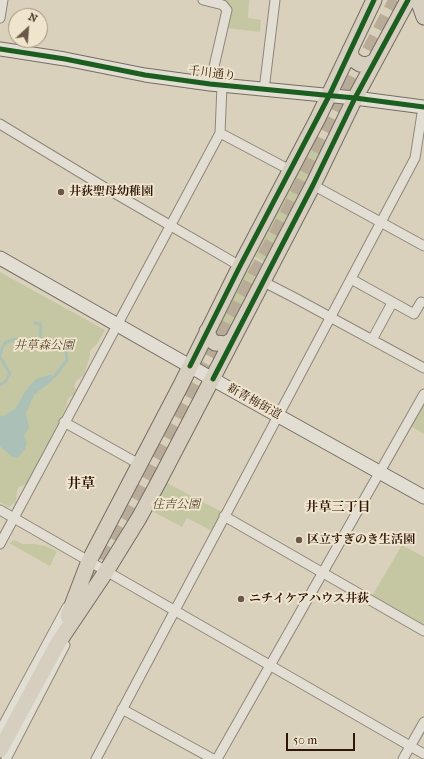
<!DOCTYPE html>
<html>
<head>
<meta charset="utf-8">
<style>
  body { margin:0 }
  #map { position:relative; width:424px; height:759px; overflow:hidden; background:#dad1bd; font-family:"IM FELL French Canon",serif }
  canvas { display:block }
  .north { position:absolute; left:8px; top:8px; width:40px; height:40px; box-sizing:border-box; background:#efe4cc; border:1px solid #a2927f; border-radius:50%; rotate:26deg; font-size:11px; font-weight:700; line-height:16px; text-align:center; color:#2f160b }
  .north::after { content:''; display:block; margin:auto; width:14px; height:18px; background:#6b5749; clip-path:polygon(50% 0,100% 100%,50% 72%,0 100%) }
  .scale { position:absolute; left:286px; top:733px; width:69px; height:18px; box-sizing:border-box; border:2px solid #2f160b; border-top:0; padding-left:5px; font-size:12px; line-height:14px; white-space:nowrap; color:#2f160b; -webkit-text-stroke:3px #efe4cc; paint-order:stroke }
</style>
</head>
<body>
<div id="map">
<canvas width="424" height="759"></canvas>
<div class="north">N</div>
<div class="scale">50 m</div>
</div>
<script>
const ctx = document.querySelector('canvas').getContext('2d');
ctx.lineJoin = 'round';
function fill(path, color) { ctx.fillStyle = color; ctx.fill(path, 'evenodd'); }
const toPath = rows => new Path2D(rows.map(r => 'M' + r).join(''));
function strokePath(path, color, width, dash) { ctx.strokeStyle = color; ctx.lineWidth = width; ctx.lineCap = dash ? 'butt' : 'round'; ctx.setLineDash(dash || []); ctx.stroke(path); }
function drawText(font, color, halo, rows, align = 'center') {
  ctx.font = font + ' "IM FELL French Canon","Noto Serif JP",serif'; ctx.lineWidth = 4; ctx.setLineDash([]); ctx.textBaseline = 'middle'; ctx.strokeStyle = halo; ctx.fillStyle = color; for (const [text, x, y, turn = 0] of rows) {
    ctx.save(); ctx.translate(x, y); ctx.rotate((+turn || 0) * Math.PI / 180); ctx.textAlign = isNaN(turn) ? turn : align; if (halo) ctx.strokeText(text, 0, 0); ctx.fillText(text, 0, 0); ctx.restore();
  }
}
fill(toPath([
  [217,0,249,0,248,18,261,20,260,32,227,28,230,8],
  [319,137,323,138,326,141,327,148,268,264,250,254,313,139],
  [246,263,263,272,235,319,226,336,219,339,212,329],
  [0,272,105,330,97,344,90,351,90,356,84,375,77,380,74,386,77,390,74,395,68,398,66,407,28,484,19,487,17,490,16,502,9,507,0,502],
  [424,401,424,434,410,426],
  [167,483,222,512,212,531,187,518,182,527,152,511],
  [14,540,23,544,35,544,45,546,57,551,50,566,9,543],
  [402,545,424,557,424,626,372,596]
]), '#c5c7a2');
fill(toPath([
  [49,375,55,376,52,381,34,395,26,413,29,428,24,435,27,443,25,449,18,458,12,457,0,446,0,416,5,415,16,408,26,390,36,379]
]), '#abc0b6');
strokePath(toPath([
  [35,323,40,324,41,328,40,341,46,343,57,342,65,346,67,360,55,376],
  [0,385,5,382,10,374,0,357,2,348,6,342,16,339]
]), '#abc0b6', 3);
strokePath(toPath([
  [93,581,288,212,349,89,396,0]
]), '#b8ac99', 15, [15, 8]);
const minor = toPath([
  [203,0,223,5,227,10,210,84],
  [0,18,3,0],
  [264,90,275,0],
  [0,124,104,187,240,266],
  [220,133,290,170],
  [313,185,424,246],
  [351,279,414,314,421,302],
  [262,281,295,298,424,368],
  [372,340,392,303],
  [64,422,139,464],
  [0,510,424,754],
  [224,516,424,631],
  [0,544,220,133,222,86],
  [122,709,213,759],
  [0,731,67,607],
  [6,759,65,645],
  [96,759,415,158,423,107],
  [217,759,424,394],
  [403,759,424,722]
]);
const secondary = toPath([
  [0,49,65,59,145,75,210,84,355,98,424,107],
  [0,258,223,385,424,497]
]);
const primary = toPath([
  [418,0,424,17],
  [350,50,352,59,360,64,367,65,375,61],
  [207,331,210,339,215,343,226,344,232,340],
  [68,616,89,561,181,385,240,266,318,118,374,0],
  [0,750,58,643,107,570,139,518,158,483,313,185,355,98,408,0]
]);
strokePath(minor, '#8e8679', 11);
strokePath(secondary, '#756d62', 15);
strokePath(primary, '#756d62', 17);
strokePath(minor, '#e2ded3', 9);
strokePath(secondary, '#e2ded3', 13);
strokePath(primary, '#d6cebf', 15);
strokePath(toPath([
  [0,49,65,59,145,75,210,84,355,98,424,107],
  [190,366,240,266,329,96,374,0],
  [213,379,313,185,355,98,408,0]
]), '#1b5e20', 5);
for (const [x, y, r, color] of [
  [61,192,4,"#6b5749"],
  [299,540,4,"#6b5749"],
  [241,599,4,"#6b5749"]
]) { const dot = new Path2D(); dot.arc(x, y, r, 0, 2 * Math.PI); ctx.fillStyle = color; ctx.fill(dot); strokePath(dot, '#efe4cc', 1.5); }
drawText('12px', '#2f160b', '#efe4cc', [
  ["千川通り",212,74,7],
  ["新青梅街道",254,402,29]
]);
drawText('bold 12px', '#2f160b', '#efe4cc', [
  ["井荻聖母幼稚園",69,192],
  ["区立すぎのき生活園",307,540],
  ["ニチイケアハウス井荻",249,599]
], 'left');
drawText('italic 12px', '#574832', '#efe4cc', [
  ["井草森公園",44,346],
  ["住吉公園",176,505]
]);
drawText('bold 13px', '#2f160b', '#efe4cc', [
  ["井草三丁目",338,508]
]);
drawText('bold 14px', '#2f160b', '#efe4cc', [
  ["井草",81,485]
]);
</script>
</body>
</html>
